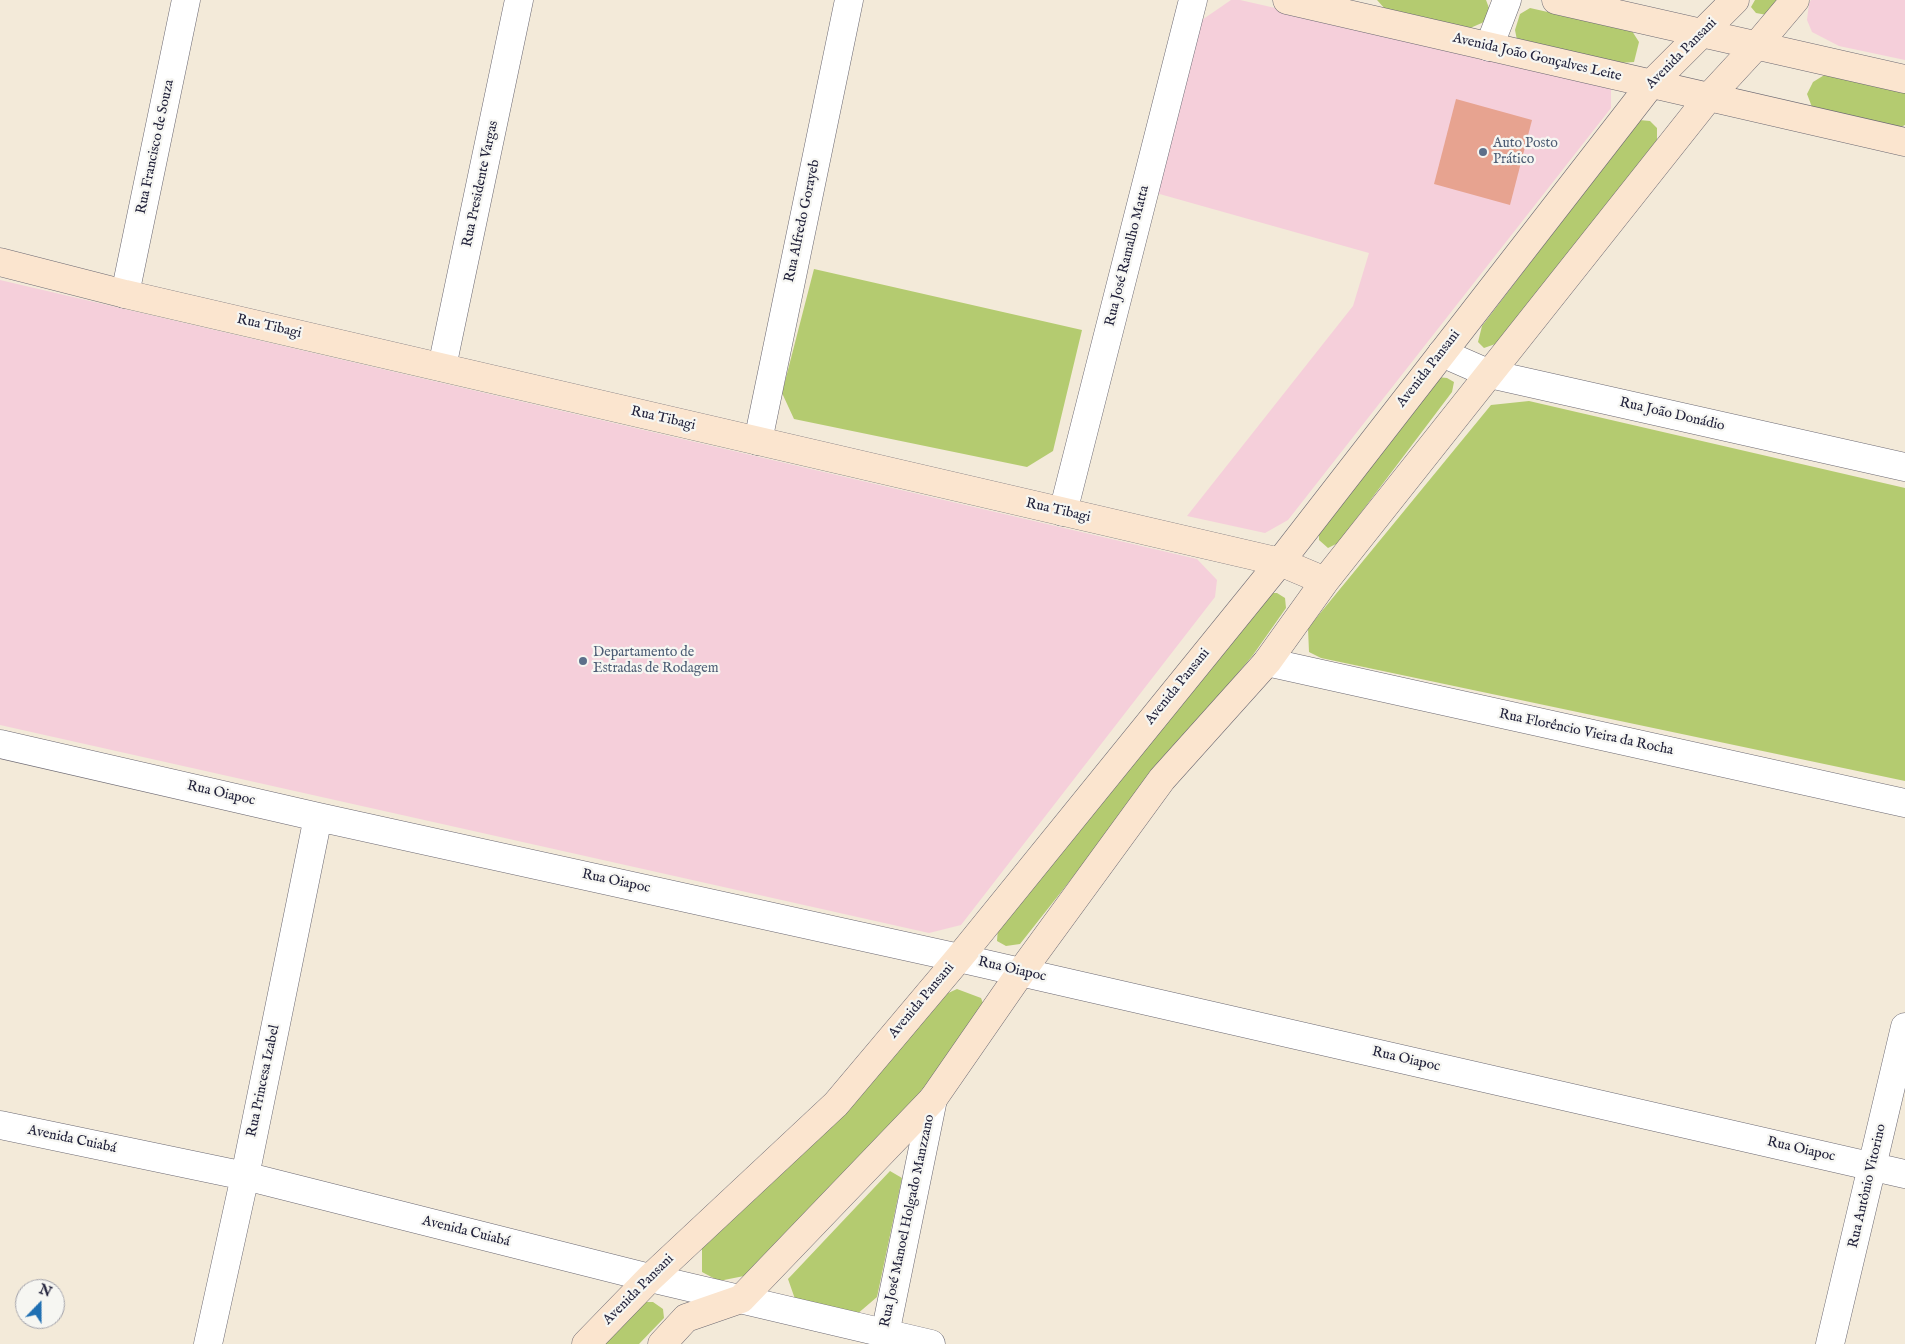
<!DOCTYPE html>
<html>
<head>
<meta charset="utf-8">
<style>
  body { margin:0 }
  #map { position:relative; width:1905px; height:1344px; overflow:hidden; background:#f3ead9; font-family:"IM FELL English",serif }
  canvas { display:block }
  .north { position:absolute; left:15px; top:1279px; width:50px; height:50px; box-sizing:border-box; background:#f6f6f2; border:1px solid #a1a1a9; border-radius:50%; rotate:22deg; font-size:14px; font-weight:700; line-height:20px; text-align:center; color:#22223b }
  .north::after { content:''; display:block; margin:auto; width:18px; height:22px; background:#1f6fb2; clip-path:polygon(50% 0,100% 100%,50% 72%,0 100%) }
</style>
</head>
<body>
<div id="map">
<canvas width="1905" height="1344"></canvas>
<div class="north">N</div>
</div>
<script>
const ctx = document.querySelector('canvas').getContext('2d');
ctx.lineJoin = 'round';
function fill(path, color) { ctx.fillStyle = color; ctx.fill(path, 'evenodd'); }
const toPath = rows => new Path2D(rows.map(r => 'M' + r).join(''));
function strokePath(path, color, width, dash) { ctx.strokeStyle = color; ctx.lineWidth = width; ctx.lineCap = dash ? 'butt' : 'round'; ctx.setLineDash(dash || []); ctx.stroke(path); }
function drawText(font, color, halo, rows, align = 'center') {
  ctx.font = font + ' "IM FELL English",serif'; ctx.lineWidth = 4.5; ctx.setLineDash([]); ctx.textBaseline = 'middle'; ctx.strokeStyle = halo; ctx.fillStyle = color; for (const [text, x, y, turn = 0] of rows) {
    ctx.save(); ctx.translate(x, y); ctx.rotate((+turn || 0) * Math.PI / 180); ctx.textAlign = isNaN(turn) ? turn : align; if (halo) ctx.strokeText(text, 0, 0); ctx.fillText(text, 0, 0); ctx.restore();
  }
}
fill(toPath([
  [1231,0,1240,0,1611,84,1611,108,1288,520,1265,533,1187,516,1353,306,1369,253,1156,193,1199,22],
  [1811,0,1905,0,1905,60,1839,46,1812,32,1807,20,1809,3],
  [0,280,1197,559,1217,580,1215,597,961,925,929,933,0,725]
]), '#f5cfda');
fill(toPath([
  [1377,0,1486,0,1489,8,1484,22,1468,29,1386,10],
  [1755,0,1780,0,1767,15,1756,13,1751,7],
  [1530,8,1632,31,1639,42,1634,62,1619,63,1517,40,1515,30,1520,14],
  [1826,74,1905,93,1905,125,1901,127,1812,107,1807,94,1813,82],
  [1639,120,1650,121,1657,128,1657,140,1501,342,1484,348,1478,342,1482,326],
  [814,269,1082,330,1053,451,1027,467,794,419,782,393],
  [1437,377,1447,378,1454,382,1452,392,1338,543,1328,548,1319,540,1319,525],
  [1529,401,1905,488,1905,781,1321,658,1309,652,1308,628,1491,405],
  [1268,593,1277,593,1285,598,1286,608,1253,655,1155,773,1020,944,1006,946,997,941,998,927],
  [957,989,981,998,984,1006,925,1092,744,1276,719,1281,702,1272,702,1248,944,995],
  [890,1171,902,1178,877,1297,856,1315,795,1299,788,1279],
  [644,1302,653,1302,663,1309,664,1318,639,1344,604,1344]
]), '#b4cb70');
fill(toPath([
  [1456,99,1532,120,1510,205,1434,184]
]), '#e7a390');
const street = toPath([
  [1489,47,1507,0],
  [125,294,186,0],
  [1442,353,1490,374,1905,467],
  [442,367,519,0],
  [758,441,849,0],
  [1063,512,1193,0],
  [1267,662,1905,803],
  [0,744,318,817,959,958,1905,1174],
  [0,1125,245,1176,650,1278,931,1344],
  [208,1344,245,1176,318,817],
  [883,1344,933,1099],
  [1830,1344,1905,1027]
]);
const secondary = toPath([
  [1287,0,1905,142],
  [1556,0,1905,79],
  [0,262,125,294,1280,562,1325,581],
  [586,1344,650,1278,836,1104,959,958,1280,562,1651,84,1735,0],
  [662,1344,686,1318,741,1299,933,1099,1021,972,1162,779,1267,662,1325,581,1709,97,1757,45,1795,0]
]);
strokePath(street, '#6b6872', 29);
strokePath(secondary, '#6b6872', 29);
strokePath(street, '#fff', 28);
strokePath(secondary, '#fbe5cf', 28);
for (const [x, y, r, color] of [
  [1483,152,5,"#5c6f8a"],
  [583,661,5,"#5c6f8a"]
]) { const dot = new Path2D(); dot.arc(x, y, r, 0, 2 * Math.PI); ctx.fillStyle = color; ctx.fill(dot); strokePath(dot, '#f6f6f2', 2); }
drawText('14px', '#22223b', '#f6f6f2', [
  ["Avenida Pansani",1682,54,-45],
  ["Avenida João Gonçalves Leite",1537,58,13],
  ["Rua Francisco de Souza",156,147,-78],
  ["Rua Presidente Vargas",481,184,-78],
  ["Rua Alfredo Gorayeb",803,221,-78],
  ["Rua José Ramalho Matta",1128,256,-76],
  ["Rua Tibagi",269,327,13],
  ["Avenida Pansani",1429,369,-52],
  ["Rua João Donádio",1672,415,13],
  ["Rua Tibagi",663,419,13],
  ["Rua Tibagi",1058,511,13],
  ["Avenida Pansani",1178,687,-51],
  ["Rua Florêncio Vieira da Rocha",1586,733,12],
  ["Rua Oiapoc",221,794,13],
  ["Rua Oiapoc",616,882,12],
  ["Rua Oiapoc",1012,970,13],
  ["Avenida Pansani",922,1001,-50],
  ["Rua Oiapoc",1406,1060,13],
  ["Rua Princesa Izabel",264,1081,-78],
  ["Avenida Cuiabá",72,1140,12],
  ["Rua Oiapoc",1801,1150,13],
  ["Rua Antônio Vitorino",1868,1186,-77],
  ["Rua José Manoel Holgado Manzzano",908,1221,-78],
  ["Avenida Cuiabá",466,1232,14],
  ["Avenida Pansani",639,1290,-45]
]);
drawText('14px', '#4e5e75', '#f6f6f2', [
  ["Auto Posto",1493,144],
  ["Prático",1493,160],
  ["Departamento de",593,653],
  ["Estradas de Rodagem",593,669]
], 'left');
</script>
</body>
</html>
